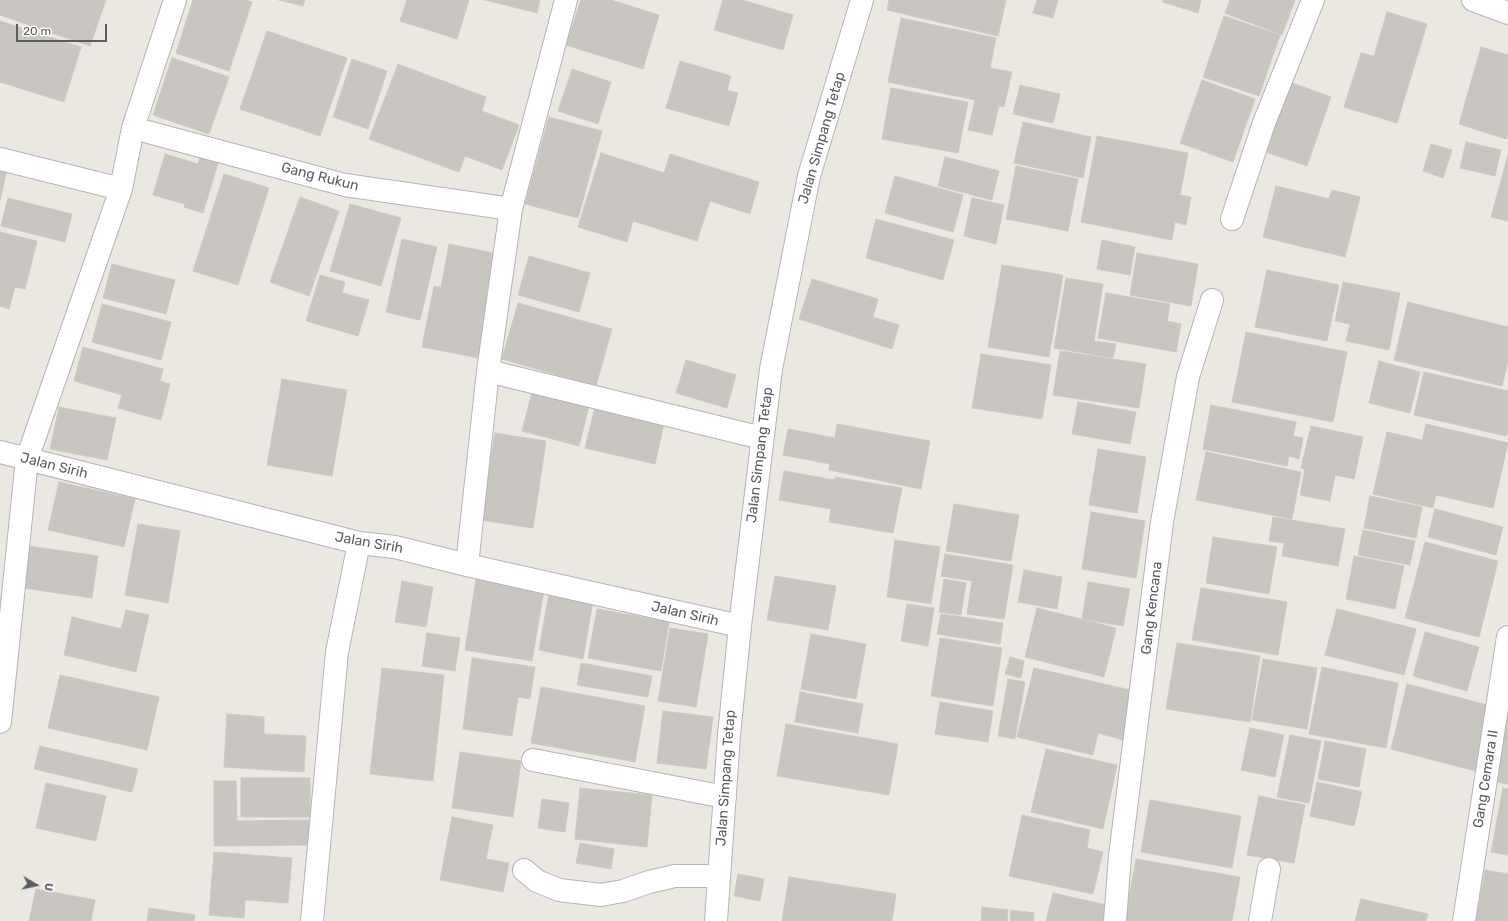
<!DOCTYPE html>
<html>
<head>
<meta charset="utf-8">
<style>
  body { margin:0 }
  #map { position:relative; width:1508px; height:921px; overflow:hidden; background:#ebe8e1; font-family:Rubik,sans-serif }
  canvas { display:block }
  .north { position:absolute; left:16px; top:865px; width:40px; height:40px; -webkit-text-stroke:3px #fff; paint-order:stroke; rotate:99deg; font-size:11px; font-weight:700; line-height:16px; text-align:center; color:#5a5e61 }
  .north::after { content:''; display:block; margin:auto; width:14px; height:18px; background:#5a5e61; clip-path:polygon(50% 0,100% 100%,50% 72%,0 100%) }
  .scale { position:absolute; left:16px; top:24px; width:91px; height:18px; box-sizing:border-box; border:2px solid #5a5e61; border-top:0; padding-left:5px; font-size:12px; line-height:14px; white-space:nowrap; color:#5a5e61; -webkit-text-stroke:3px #fff; paint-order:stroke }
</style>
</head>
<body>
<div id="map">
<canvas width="1508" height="921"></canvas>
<div class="north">U</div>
<div class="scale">20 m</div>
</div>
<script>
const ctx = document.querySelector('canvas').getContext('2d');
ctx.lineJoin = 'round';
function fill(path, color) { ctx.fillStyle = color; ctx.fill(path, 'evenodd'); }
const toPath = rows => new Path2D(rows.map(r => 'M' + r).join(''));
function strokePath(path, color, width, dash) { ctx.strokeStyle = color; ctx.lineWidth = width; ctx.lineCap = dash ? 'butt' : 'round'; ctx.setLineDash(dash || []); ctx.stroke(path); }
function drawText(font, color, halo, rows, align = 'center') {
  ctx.font = font + ' Rubik,sans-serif'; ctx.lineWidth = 3; ctx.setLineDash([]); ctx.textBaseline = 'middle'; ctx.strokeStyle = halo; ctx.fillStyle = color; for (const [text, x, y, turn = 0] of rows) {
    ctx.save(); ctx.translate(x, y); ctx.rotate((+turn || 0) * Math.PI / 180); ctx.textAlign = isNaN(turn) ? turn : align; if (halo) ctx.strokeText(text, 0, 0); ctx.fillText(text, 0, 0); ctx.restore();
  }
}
const building = toPath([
  [0,0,106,0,90,46,0,15,0,0],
  [193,0,245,0,252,2,229,71,176,53,193,0],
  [279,0,305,0,303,6,279,0],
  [407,0,469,0,457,39,400,21,407,0],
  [485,0,540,0,537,13,485,0],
  [581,0,611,0,659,15,643,69,566,45,581,0],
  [723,0,742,0,793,15,783,50,714,30,723,0],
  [889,0,1006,0,998,36,887,10,889,0],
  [1037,0,1058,0,1053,18,1033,13,1037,0],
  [1163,0,1201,0,1198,13,1163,2,1163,0],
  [1230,0,1295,0,1282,35,1225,13,1230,0],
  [1387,12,1427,24,1397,123,1344,107,1361,53,1374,56,1387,12],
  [1224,16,1280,35,1259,96,1203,77,1224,16],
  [901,18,996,38,990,68,1012,72,1004,107,999,106,992,135,968,130,975,100,888,82,901,18],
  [0,21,81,47,64,102,0,82,0,21],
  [267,31,347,58,320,136,240,109,267,31],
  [1481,47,1508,55,1508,133,1506,139,1459,124,1481,47],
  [172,58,229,77,209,134,153,115,172,58],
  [352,59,387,71,368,129,333,117,352,59],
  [680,61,731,76,727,90,738,93,729,126,666,108,680,61],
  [398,64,486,97,482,111,519,125,502,170,465,156,459,172,369,139,398,64],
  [572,69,611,82,598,124,558,111,572,69],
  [1202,80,1255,99,1233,162,1180,143,1202,80],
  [1284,80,1331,97,1307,166,1260,150,1284,80],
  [1020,85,1060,94,1053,123,1013,114,1020,85],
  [891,88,968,102,958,153,882,139,891,88],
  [549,117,602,131,578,218,525,204,549,117],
  [1023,122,1091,137,1083,178,1014,163,1023,122],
  [1097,136,1188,153,1180,195,1191,197,1186,225,1175,222,1172,240,1081,222,1097,136],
  [1466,142,1501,150,1495,176,1460,168,1466,142],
  [1431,144,1452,150,1443,178,1423,171,1431,144],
  [601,153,664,173,670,154,759,182,750,214,710,201,697,241,633,221,627,242,578,227,601,153],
  [165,154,198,164,200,157,218,163,203,213,184,207,185,204,153,195,165,154],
  [1508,155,1508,221,1491,217,1508,155],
  [945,157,999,171,992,200,938,186,945,157],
  [0,164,8,166,0,200,0,164],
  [1016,166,1078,179,1068,231,1006,219,1016,166],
  [224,174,269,188,238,285,193,271,224,174],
  [895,176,963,195,953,232,885,213,895,176],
  [1276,186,1329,199,1332,190,1360,197,1345,257,1263,237,1276,186],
  [300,197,339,211,309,296,270,282,300,197],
  [8,198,72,214,65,242,1,226,8,198],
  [972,198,1004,205,996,244,964,236,972,198],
  [350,204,401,218,381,286,330,271,350,204],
  [876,219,954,240,943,280,866,258,876,219],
  [0,232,37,241,25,289,15,287,9,309,0,306,0,232],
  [402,239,437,247,420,320,386,312,402,239],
  [1102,240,1135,247,1130,275,1097,269,1102,240],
  [449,244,494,253,486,295,491,296,479,358,422,347,434,286,441,287,449,244],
  [1137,253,1198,264,1191,306,1130,295,1137,253],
  [529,256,590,273,579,312,518,295,529,256],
  [112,264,175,280,166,314,103,298,112,264],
  [1002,265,1063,275,1049,357,988,347,1002,265],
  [1267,270,1339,285,1327,341,1255,327,1267,270],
  [320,275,345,282,342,293,369,300,358,336,306,321,320,275],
  [1066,278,1103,284,1094,341,1116,344,1113,358,1054,348,1066,278],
  [812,279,878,299,873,317,899,325,892,349,799,319,812,279],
  [1343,282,1400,293,1389,350,1346,341,1350,324,1335,321,1343,282],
  [1106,293,1170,304,1167,321,1181,324,1176,352,1098,338,1106,293],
  [1408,302,1508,327,1508,361,1502,386,1394,360,1408,302],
  [518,303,612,329,596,386,502,359,518,303],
  [102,304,171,322,161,360,92,342,102,304],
  [1246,332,1347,352,1333,422,1232,402,1246,332],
  [83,347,163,369,160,381,170,384,161,420,118,408,122,395,74,381,83,347],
  [1060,351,1146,364,1139,408,1053,395,1060,351],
  [981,354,1051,365,1042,419,972,408,981,354],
  [686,360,736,375,727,408,676,393,686,360],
  [1379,361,1420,372,1410,413,1369,403,1379,361],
  [1424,372,1508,391,1508,432,1506,436,1414,415,1424,372],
  [282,379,347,390,332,476,267,465,282,379],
  [533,388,590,402,579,446,522,431,533,388],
  [1078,402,1136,412,1130,444,1072,434,1078,402],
  [596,403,665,419,655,464,585,448,596,403],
  [1211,405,1296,422,1293,436,1303,438,1299,459,1289,456,1287,466,1203,449,1211,405],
  [59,407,116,418,107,460,50,449,59,407],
  [837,424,930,441,921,489,829,470,830,464,783,455,788,429,835,438,837,424],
  [1426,424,1508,443,1493,508,1436,495,1433,508,1373,494,1387,432,1422,440,1426,424],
  [1311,426,1363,437,1354,479,1335,475,1330,501,1300,495,1305,469,1301,468,1311,426],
  [495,433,546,441,533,528,481,520,495,433],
  [1098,449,1146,457,1137,513,1089,505,1098,449],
  [1206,452,1301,472,1292,519,1196,500,1206,452],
  [784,471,835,480,835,477,902,488,893,533,829,522,831,509,779,500,784,471],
  [59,482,135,499,124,547,48,530,59,482],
  [1370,496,1422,507,1416,538,1364,528,1370,496],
  [954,504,1019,515,1011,561,946,551,954,504],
  [1435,509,1503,527,1496,555,1428,537,1435,509],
  [1091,512,1145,521,1136,578,1082,569,1091,512],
  [1273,517,1345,529,1338,566,1282,556,1284,543,1269,541,1273,517],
  [138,524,180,531,168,603,125,595,138,524],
  [1363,530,1415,541,1410,565,1358,555,1363,530],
  [1213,537,1277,547,1269,594,1206,583,1213,537],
  [895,540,940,547,931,604,887,597,895,540],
  [1425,542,1498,561,1479,637,1405,618,1425,542],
  [29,546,98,556,92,598,23,588,29,546],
  [945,554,1013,565,1004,619,967,614,972,581,941,576,945,554],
  [1354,556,1404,566,1395,609,1346,599,1354,556],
  [1024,570,1062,577,1057,609,1018,602,1024,570],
  [775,576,836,586,828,630,767,620,775,576],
  [476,579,544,590,532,661,465,650,476,579],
  [944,579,966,583,961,615,939,612,944,579],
  [402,581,433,587,426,627,395,622,402,581],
  [1088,582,1130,589,1123,626,1082,619,1088,582],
  [1201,588,1287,602,1278,655,1192,640,1201,588],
  [549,593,593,601,583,659,539,650,549,593],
  [907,604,934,608,928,646,901,641,907,604],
  [1037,608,1116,628,1104,677,1025,657,1037,608],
  [597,609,669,622,661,671,588,658,597,609],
  [1337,609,1416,629,1404,675,1325,655,1337,609],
  [126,610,149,615,136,672,64,655,72,617,121,629,126,610],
  [941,614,1003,623,1000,644,937,634,941,614],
  [670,628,708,634,696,707,658,701,670,628],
  [1425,632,1479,647,1467,691,1413,676,1425,632],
  [427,633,460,638,455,671,422,666,427,633],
  [811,634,866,644,856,699,801,689,811,634],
  [940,638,1002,648,993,706,931,696,940,638],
  [1177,643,1260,656,1250,722,1166,709,1177,643],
  [1010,657,1024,661,1021,678,1005,674,1010,657],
  [472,658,535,667,530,699,518,697,512,736,463,729,472,658],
  [1263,659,1317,668,1307,729,1252,720,1263,659],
  [581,663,652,676,648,697,577,685,581,663],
  [1322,667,1398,683,1386,748,1309,734,1322,667],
  [382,668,444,675,433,781,370,774,382,668],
  [1034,668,1139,692,1127,741,1098,733,1093,755,1017,737,1034,668],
  [60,675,159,697,147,750,48,728,60,675],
  [1008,679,1025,682,1015,739,998,736,1008,679],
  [1407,684,1495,707,1479,772,1391,749,1407,684],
  [541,687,645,706,635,762,531,743,541,687],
  [800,692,863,704,858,733,795,722,800,692],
  [940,702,993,711,988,742,935,734,940,702],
  [1508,703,1508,784,1498,782,1500,771,1493,769,1508,703],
  [663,711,713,717,706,769,657,763,663,711],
  [227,714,264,717,264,734,306,736,304,772,224,767,227,714],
  [786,724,898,744,889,795,777,776,786,724],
  [1250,728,1284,735,1275,777,1241,770,1250,728],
  [1290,735,1321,741,1309,803,1277,797,1290,735],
  [1325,741,1366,749,1359,787,1318,779,1325,741],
  [40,746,138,769,132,792,34,769,40,746],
  [1046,749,1117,765,1103,829,1031,812,1046,749],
  [460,752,521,761,513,817,452,808,460,752],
  [241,778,310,778,310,817,241,817,241,778],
  [214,781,236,781,237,821,309,820,309,845,214,846,214,781],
  [1317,782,1362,792,1354,826,1310,816,1317,782],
  [46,783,106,796,96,841,36,828,46,783],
  [580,788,652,795,647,847,575,839,580,788],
  [1503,788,1508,789,1508,855,1491,852,1503,788],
  [1259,796,1305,805,1294,863,1247,855,1259,796],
  [542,799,569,803,565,832,538,828,542,799],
  [1150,800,1241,816,1232,868,1141,852,1150,800],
  [1022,815,1090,830,1087,848,1103,852,1093,894,1009,876,1022,815],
  [452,817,493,825,486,859,509,863,503,892,440,880,452,817],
  [580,843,614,849,611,869,576,863,580,843],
  [214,852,292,858,288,903,245,900,244,918,209,915,214,852],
  [1136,859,1240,877,1232,921,1125,921,1136,859],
  [1485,870,1508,874,1508,921,1476,921,1485,870],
  [738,874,764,879,760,901,734,896,738,874],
  [789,877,896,894,892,921,782,921,789,877],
  [36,889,95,900,91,921,29,921,36,889],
  [1053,893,1111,906,1112,921,1046,921,1053,893],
  [1361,899,1428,914,1426,921,1355,921,1361,899],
  [982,907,1008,910,1007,921,981,921,982,907],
  [149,908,195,915,194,921,147,921,149,908],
  [1011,910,1034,913,1033,921,1010,921,1011,910]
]);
fill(building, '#c9c5c0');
strokePath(building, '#cfc9c0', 1);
const street = toPath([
  [1473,0,1508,13],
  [133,128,345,185,511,209],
  [0,159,121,189],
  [1232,219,1264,123,1313,0],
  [488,371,762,438],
  [0,452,359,543,395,547,467,565,740,626],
  [467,565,488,371,511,209,566,0],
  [0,722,27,459,121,189,133,128,175,0],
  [533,760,725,797],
  [524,870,537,881,559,890,601,895,623,891,649,882,675,876,719,876],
  [312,921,337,652,359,543],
  [716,921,729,735,740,626,771,369,809,176,862,0],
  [1115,921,1120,856,1162,522,1188,377,1212,300],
  [1260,921,1269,869],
  [1464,921,1508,637]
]);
strokePath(street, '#b2b5b8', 24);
strokePath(street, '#fff', 22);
drawText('14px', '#5a5e61', '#fff', [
  ["Jalan Simpang Tetap",822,138,-74],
  ["Gang Rukun",320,177,14],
  ["Jalan Simpang Tetap",760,455,-83],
  ["Jalan Sirih",54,466,14],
  ["Jalan Sirih",369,543,10],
  ["Gang Kencana",1152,608,-83],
  ["Jalan Sirih",685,614,13],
  ["Jalan Simpang Tetap",726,778,-86],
  ["Gang Cemara II",1486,779,-81]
]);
</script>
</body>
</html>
